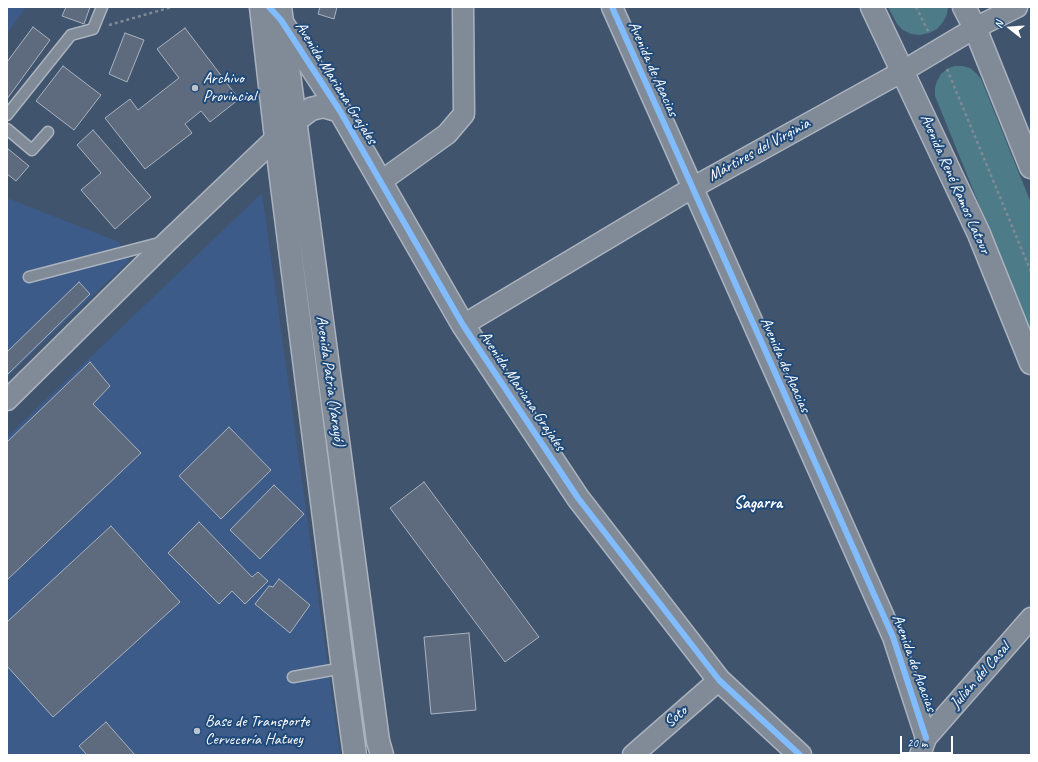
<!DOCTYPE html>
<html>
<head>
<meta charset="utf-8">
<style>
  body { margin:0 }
  #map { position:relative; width:1038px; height:762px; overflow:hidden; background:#40546e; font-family:Caveat,sans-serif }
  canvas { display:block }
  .frame { position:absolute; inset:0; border:8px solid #fff; pointer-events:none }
  .north { position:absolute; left:990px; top:8px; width:40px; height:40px; -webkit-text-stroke:3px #1f4a7a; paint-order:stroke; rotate:287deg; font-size:11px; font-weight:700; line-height:16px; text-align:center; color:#fff }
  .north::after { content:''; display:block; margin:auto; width:14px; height:18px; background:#fff; clip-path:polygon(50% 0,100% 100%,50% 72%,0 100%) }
  .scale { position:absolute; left:900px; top:736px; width:53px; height:18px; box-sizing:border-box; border:2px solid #fff; border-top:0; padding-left:5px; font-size:12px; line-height:14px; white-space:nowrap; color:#fff; -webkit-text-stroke:3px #1f4a7a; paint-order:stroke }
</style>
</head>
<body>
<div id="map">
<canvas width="1038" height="762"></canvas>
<div class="frame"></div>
<div class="north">N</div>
<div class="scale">20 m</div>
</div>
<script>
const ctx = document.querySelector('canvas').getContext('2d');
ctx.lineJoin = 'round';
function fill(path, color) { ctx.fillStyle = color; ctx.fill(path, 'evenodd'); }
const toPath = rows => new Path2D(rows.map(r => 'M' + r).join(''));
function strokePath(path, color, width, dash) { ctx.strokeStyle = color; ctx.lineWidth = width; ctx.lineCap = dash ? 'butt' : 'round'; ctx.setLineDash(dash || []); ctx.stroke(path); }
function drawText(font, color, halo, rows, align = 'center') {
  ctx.font = font + ' Caveat,sans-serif'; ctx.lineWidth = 4; ctx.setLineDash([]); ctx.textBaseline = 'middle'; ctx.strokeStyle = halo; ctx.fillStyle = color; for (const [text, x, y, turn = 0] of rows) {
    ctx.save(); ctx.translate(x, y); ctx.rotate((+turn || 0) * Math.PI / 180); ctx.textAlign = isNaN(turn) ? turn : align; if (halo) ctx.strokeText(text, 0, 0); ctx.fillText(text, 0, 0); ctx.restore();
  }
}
fill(toPath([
  [7,7,26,7,7,33],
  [262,193,340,755,7,755,7,437],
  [7,198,119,242,129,261,7,377]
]), '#3d5b88');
fill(toPath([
  [888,7,948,7,947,14,943,22,937,29,929,33,920,35,911,34,903,30,897,24],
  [954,66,962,66,970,68,976,73,981,79,1031,203,1031,332,935,96,935,88,937,81,941,74,947,69]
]), '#4d7b88');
const building = toPath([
  [66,7,90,7,84,24,62,16,66,7],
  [320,7,337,7,334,19,318,14,320,7],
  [33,27,50,40,7,99,7,62,33,27],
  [185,28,239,99,210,122,201,111,185,124,192,133,145,169,105,118,130,99,138,110,179,78,157,49,185,28],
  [125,33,144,40,127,82,109,74,125,33],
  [63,66,101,95,74,130,36,101,63,66],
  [93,130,151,197,115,229,81,190,101,173,77,145,93,130],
  [7,148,29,166,16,181,7,174,7,148],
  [79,282,90,294,7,375,7,352,79,282],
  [90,362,110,386,93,404,141,453,7,580,7,442,90,362],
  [229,427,271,470,221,519,179,476,229,427],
  [424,482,539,637,505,662,390,508,424,482],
  [274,485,304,514,260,559,230,530,274,485],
  [199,522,252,577,258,572,268,581,245,604,232,591,219,604,168,553,199,522],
  [111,526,180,602,53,717,7,666,7,622,111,526],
  [279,579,310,605,290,633,255,604,269,586,273,587,279,579],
  [469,633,476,710,431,714,424,637,469,633],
  [106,722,135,755,87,755,79,746,106,722]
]);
fill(building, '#5e6b7f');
strokePath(building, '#a9b2be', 1);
const lane = toPath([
  [7,115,71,35,93,29,102,7],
  [7,129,32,150,48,132],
  [29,277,163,242],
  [293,677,343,668]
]);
const street = toPath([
  [612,7,893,637,926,738],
  [380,182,447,134,464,114,463,7],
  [463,325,692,188,903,71,975,28,1017,7],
  [7,400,169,240,276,138],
  [633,755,719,680],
  [920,755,926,738,1031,618]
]);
const secondary = toPath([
  [872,7,979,234,1031,363],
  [964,7,975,28,1031,167],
  [279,18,340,111,463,325,578,498,719,680,800,755],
  [295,121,311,109,323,106,340,111]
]);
const primary = toPath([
  [261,7,276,138,343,668,355,755],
  [280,7,378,741,382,755]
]);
strokePath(lane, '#a9b2be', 13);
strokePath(street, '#a9b2be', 23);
strokePath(secondary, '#a9b2be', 25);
strokePath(primary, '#a9b2be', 25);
strokePath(toPath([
  [916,7,929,33],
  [109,25,172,7],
  [947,69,1031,272]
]), '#808a96', 2.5, [3, 3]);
strokePath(lane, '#818b97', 10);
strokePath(street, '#818b97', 20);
strokePath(secondary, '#818b97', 22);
strokePath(primary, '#818b97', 22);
strokePath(toPath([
  [269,7,281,20,340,111,463,325,578,498,719,680,800,755],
  [612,7,893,637,926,738]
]), '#80bcff', 6);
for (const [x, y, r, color] of [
  [195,88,4,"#bcc3cc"],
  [197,731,4,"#bcc3cc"]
]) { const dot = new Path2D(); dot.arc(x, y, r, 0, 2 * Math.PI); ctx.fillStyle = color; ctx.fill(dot); strokePath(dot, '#1f4a7a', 1.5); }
drawText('16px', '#fff', '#1f4a7a', [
  ["Avenida de Acacias",653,69,66],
  ["Avenida Mariana Grajales",336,83,58],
  ["Mártires del Virginia",759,150,-29],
  ["Avenida René Ramos Latour",955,184,66],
  ["Avenida de Acacias",785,365,66],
  ["Avenida Patria (Yarayó)",330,381,82],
  ["Avenida Mariana Grajales",522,391,56],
  ["Avenida de Acacias",914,663,70],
  ["Julián del Casal",980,676,-49],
  ["Soto",676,717,-41]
]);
drawText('16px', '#fff', '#1f4a7a', [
  ["Archivo",203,79],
  ["Provincial",203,97],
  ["Base de Transporte",205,722],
  ["Cervecería Hatuey",205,740]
], 'left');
drawText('bold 17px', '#fff', '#1f4a7a', [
  ["Sagarra",758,504]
]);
</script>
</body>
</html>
